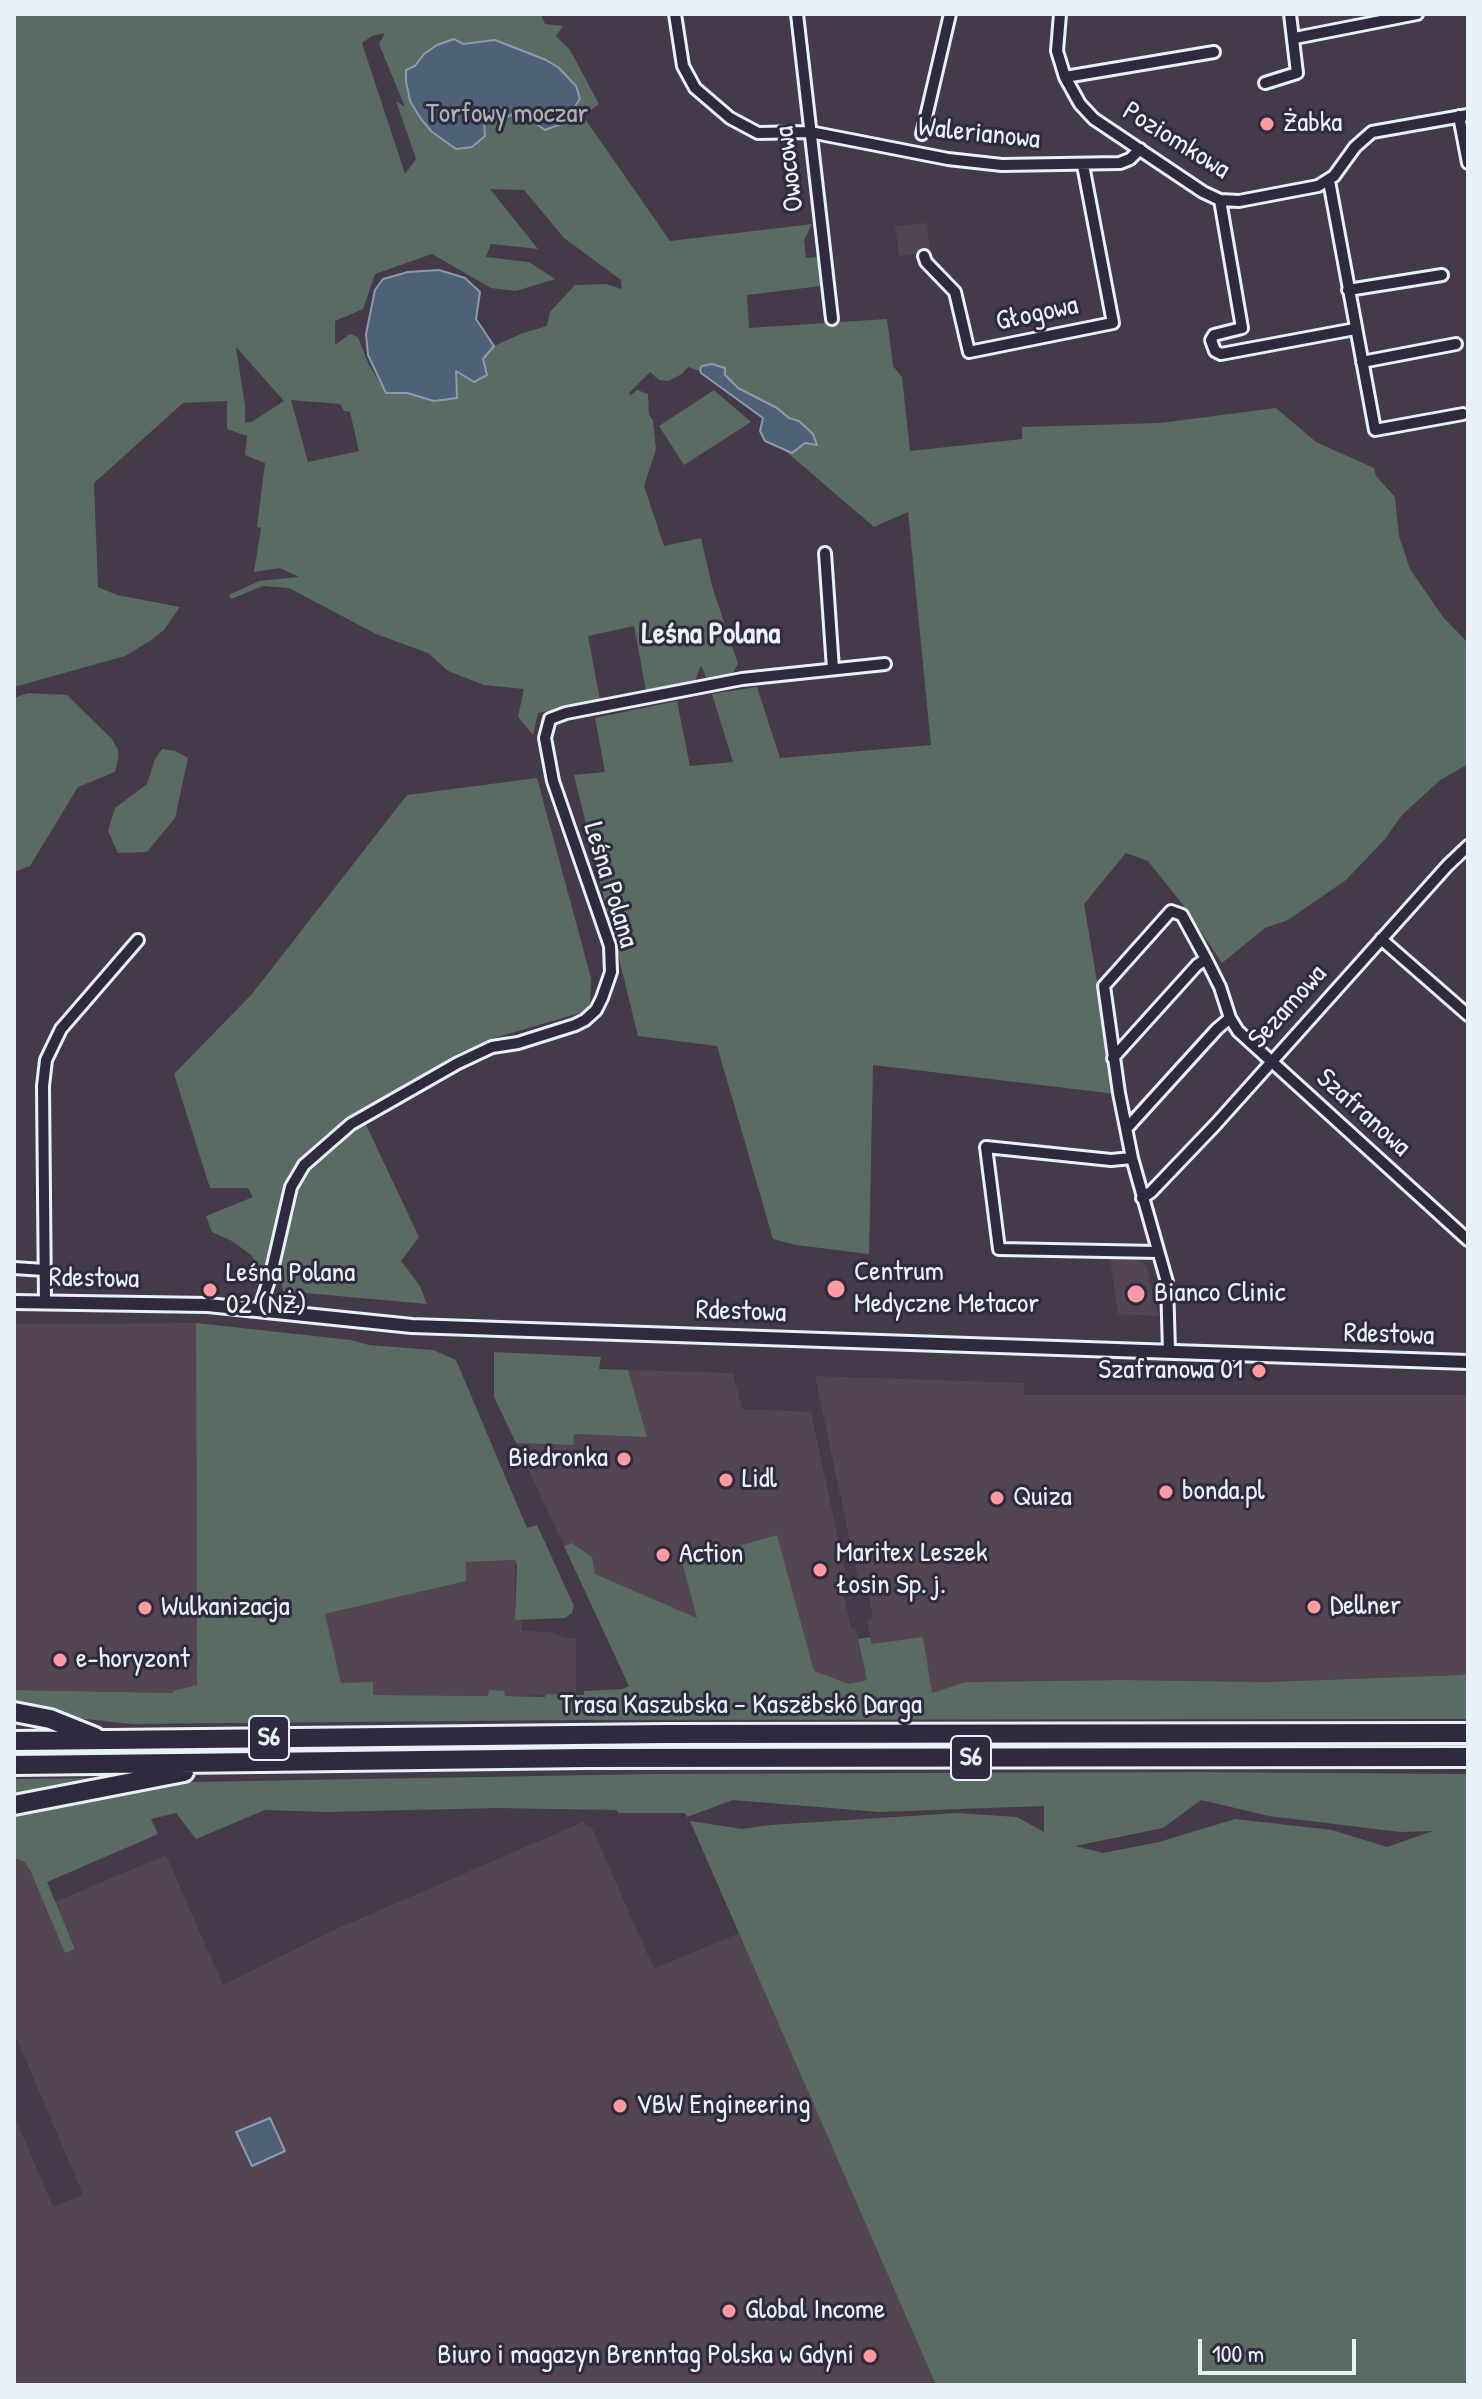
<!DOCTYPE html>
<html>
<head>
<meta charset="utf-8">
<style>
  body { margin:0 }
  #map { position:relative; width:1482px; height:2399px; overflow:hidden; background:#443a49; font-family:"Patrick Hand",sans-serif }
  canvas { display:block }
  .frame { position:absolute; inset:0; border:16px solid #e8f1f8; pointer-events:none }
  .scale { position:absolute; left:1198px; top:2339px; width:158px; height:36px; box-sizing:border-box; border:4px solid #e8f1f8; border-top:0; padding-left:10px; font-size:24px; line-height:28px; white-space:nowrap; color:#e8f1f8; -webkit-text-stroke:6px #2f2a3d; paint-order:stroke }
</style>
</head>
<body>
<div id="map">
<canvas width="1482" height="2399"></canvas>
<div class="frame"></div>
<div class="scale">100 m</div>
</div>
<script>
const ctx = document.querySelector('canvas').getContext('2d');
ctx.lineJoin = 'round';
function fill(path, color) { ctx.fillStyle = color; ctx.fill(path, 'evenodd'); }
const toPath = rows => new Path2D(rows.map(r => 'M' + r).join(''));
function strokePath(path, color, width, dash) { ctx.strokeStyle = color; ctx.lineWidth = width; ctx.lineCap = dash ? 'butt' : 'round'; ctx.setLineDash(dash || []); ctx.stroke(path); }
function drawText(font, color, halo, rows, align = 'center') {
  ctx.font = font + ' "Patrick Hand",sans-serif'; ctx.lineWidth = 6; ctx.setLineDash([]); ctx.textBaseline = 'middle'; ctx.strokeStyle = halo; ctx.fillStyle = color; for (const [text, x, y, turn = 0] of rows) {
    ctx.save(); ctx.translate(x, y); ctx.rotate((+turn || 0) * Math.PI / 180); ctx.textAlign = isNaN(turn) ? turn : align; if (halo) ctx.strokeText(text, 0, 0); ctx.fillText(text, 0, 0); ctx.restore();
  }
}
fill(toPath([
  [927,223,930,252,899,256,895,226],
  [1110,1259,1139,1260,1147,1267,1158,1316,1118,1314],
  [196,1323,197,1685,173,1693,14,1690,14,1324],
  [628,1370,733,1373,742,1409,811,1412,849,1590,844,1596,851,1629,856,1628,867,1680,849,1684,814,1672,777,1536,697,1619,595,1574,572,1543,564,1546,516,1443,572,1445,574,1434,646,1437],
  [815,1376,1024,1383,1025,1395,1468,1395,1468,1672,1463,1675,1267,1682,1123,1680,965,1682,931,1693,872,1644,867,1622,873,1616,868,1593,860,1588],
  [515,1560,515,1620,521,1620,522,1631,553,1632,564,1638,576,1638,576,1695,504,1696,504,1691,489,1690,489,1696,373,1695,341,1684,325,1614,465,1581,466,1562],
  [583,1822,592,1828,654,1969,739,1933,936,2385,14,2385,14,2115,53,2207,83,2195,14,2032,14,1835,31,1871,75,1948,55,1902,166,1855,223,1985,334,1930]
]), '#534551');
fill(toPath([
  [14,14,541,15,545,24,563,26,556,36,570,50,599,104,583,116,670,241,812,224,804,240,806,258,817,257,821,286,747,295,749,328,887,319,893,366,902,377,910,451,1022,439,1022,427,1160,423,1276,408,1316,442,1374,468,1376,476,1395,497,1399,536,1410,569,1443,617,1468,643,1468,764,1439,781,1402,815,1385,839,1346,880,1288,920,1265,928,1222,963,1183,905,1148,861,1126,853,1084,904,1116,1094,873,1065,869,1254,796,1245,773,1239,717,1046,638,1036,574,775,605,772,595,718,677,701,690,766,733,762,712,694,757,687,780,758,931,745,908,512,874,527,783,449,794,453,797,447,808,443,799,421,789,418,777,408,733,386,725,375,724,368,711,364,702,366,700,371,688,367,682,374,668,381,659,380,650,372,629,393,631,395,637,390,648,394,649,414,653,421,656,449,644,486,664,546,701,538,712,586,738,664,732,674,707,679,701,665,695,681,646,691,634,626,588,636,600,700,538,713,533,735,518,717,524,689,484,685,448,671,428,653,376,634,289,588,263,586,231,599,229,595,259,581,299,577,280,568,254,572,261,528,257,527,265,463,245,455,247,436,227,429,227,401,183,403,94,483,98,587,117,595,180,607,164,630,150,641,125,656,14,687],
  [385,33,379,44,405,107,396,101,416,159,405,174,362,43,372,36],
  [490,189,524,190,564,238,621,280,622,289,606,284,575,285,550,312,547,326,523,333,494,346,483,358,487,375,474,382,455,370,456,398,434,401,407,393,386,393,369,365,358,337,350,334,335,345,335,321,363,309,375,274,432,254,491,288,516,291,555,279,529,262,486,257,491,244,538,249],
  [236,347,284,401,253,421,245,423,245,405],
  [291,400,340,404,344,411,350,412,359,451,308,462],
  [714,390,751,422,684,465,659,426],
  [28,693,67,695,112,739,118,750,118,758,115,772,78,787,30,866,14,872,14,698],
  [162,749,175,751,188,758,175,818,147,852,118,853,108,831,115,808,147,784,155,759],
  [537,778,591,978,590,1010,491,1039,457,1054,360,1112,419,1237,401,1261,420,1286,427,1304,283,1291,277,1261,261,1269,251,1255,232,1241,212,1232,206,1216,253,1197,248,1188,210,1188,174,1074,252,994,407,795],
  [196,1323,351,1340,369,1345,433,1350,456,1360,527,1528,537,1525,574,1606,572,1613,565,1618,515,1620,517,1566,515,1560,466,1562,466,1581,325,1614,341,1683,373,1682,373,1695,488,1696,489,1690,504,1691,505,1696,545,1697,546,1694,584,1695,584,1691,623,1689,629,1686,564,1546,572,1543,592,1557,595,1574,697,1618,682,1562,777,1535,814,1671,849,1684,867,1680,858,1639,870,1637,872,1644,923,1637,932,1693,965,1682,1123,1680,1267,1682,1462,1675,1468,1672,1468,1719,577,1720,131,1724,76,1718,14,1706,14,1690,173,1693,173,1691,197,1685],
  [494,1352,601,1357,599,1369,628,1370,647,1437,574,1434,573,1445,516,1443,494,1397],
  [1468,1741,1468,1748,316,1753,316,1746,566,1743],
  [173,1748,173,1754,14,1756,14,1750],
  [1199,1772,1468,1774,1468,2385,936,2385,690,1821,742,1829,770,1825,957,1813,1017,1817,1044,1832,1044,1806,879,1812,733,1800,687,1817,685,1813,619,1813,616,1810,497,1808,328,1812,265,1810,196,1839,176,1813,151,1819,158,1834,156,1835,47,1882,75,1949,65,1953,31,1872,25,1862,14,1858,14,1811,146,1786,189,1782,655,1774],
  [1201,1800,1269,1816,1400,1832,1433,1831,1387,1847,1332,1830,1235,1819,1159,1842,1103,1853,1075,1846,1163,1828],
  [108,1778,14,1800,14,1779]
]), '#5a6b63');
const water = toPath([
  [454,39,463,44,495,40,546,60,559,68,576,86,580,99,564,123,545,130,518,111,507,117,502,108,492,108,484,119,485,136,472,147,456,149,432,132,421,119,410,101,406,81,406,70,415,66,424,54,437,45,454,39],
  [439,270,465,278,480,292,476,319,494,346,483,359,487,375,474,382,456,371,457,398,434,401,407,393,386,393,368,355,366,334,375,290,383,279,408,272,439,270],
  [712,364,725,368,725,375,738,388,777,408,789,418,799,421,813,434,817,445,805,443,792,453,765,441,760,431,763,418,701,373,700,369,702,366,712,364],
  [270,2118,285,2151,252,2166,236,2132,270,2118]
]);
fill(water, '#4f6079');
strokePath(water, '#8c9aac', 2);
const minor = toPath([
  [675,14,683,66,695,88,730,118,758,133,810,132,948,159,1002,165,1120,163,1130,159,1140,149],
  [797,14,832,319],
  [1060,14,1057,51,1065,77,1080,104,1094,119,1203,192,1220,200,1239,201,1318,186,1334,176,1355,147,1372,132,1468,115],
  [1295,38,1417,14],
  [1065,77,1214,52],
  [1265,83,1297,73,1290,14],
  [1459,116,1468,163],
  [922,134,950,14],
  [1329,181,1375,430,1463,414],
  [1220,200,1242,328,1214,335,1211,340,1215,351,1221,354,1355,329],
  [924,256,926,262,955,292,969,352,1113,323,1083,165],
  [1348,290,1442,275],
  [1362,362,1456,344],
  [825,553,833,669],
  [1381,939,1468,1015],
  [1113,1058,1197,965,1206,959],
  [1127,1128,1217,1029,1230,1018],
  [1132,1158,1111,1160,986,1147,999,1249,1158,1252],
  [1142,1198,1151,1192,1216,1124,1448,865,1468,846],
  [14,1268,44,1270],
  [45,1302,43,1086,46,1060,61,1029,138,940],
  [259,1311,271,1274,291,1187,304,1165,351,1124,458,1063,492,1047,518,1043,575,1025,585,1020,596,1010,602,998,611,972,610,946,553,781,545,738,550,719,566,713,742,679,885,664],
  [1169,1351,1167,1282,1132,1158,1119,1093,1104,986,1171,911,1182,915,1206,959,1220,987,1230,1018,1238,1031,1468,1240]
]);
const tertiary = toPath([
  [14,1302,208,1305,412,1326,1468,1362]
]);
const motorway = toPath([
  [14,1712,50,1719,95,1737],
  [14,1741,667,1734,1468,1733],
  [14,1765,587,1758,1468,1757],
  [14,1805,184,1772]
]);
strokePath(minor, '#e8f1f8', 16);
strokePath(tertiary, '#e8f1f8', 18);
strokePath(motorway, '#e8f1f8', 24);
strokePath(minor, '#2f2a3d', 10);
strokePath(tertiary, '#2f2a3d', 12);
strokePath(motorway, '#2f2a3d', 18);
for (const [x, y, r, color] of [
  [1267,124,8,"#ff9aa2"],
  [836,1289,10,"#ff9aa2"],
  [210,1290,8,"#ff9aa2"],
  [1136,1294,10,"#ff9aa2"],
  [1259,1371,8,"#ff9aa2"],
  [624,1459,8,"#ff9aa2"],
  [726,1480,8,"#ff9aa2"],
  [1166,1492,8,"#ff9aa2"],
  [997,1498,8,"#ff9aa2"],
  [663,1555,8,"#ff9aa2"],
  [820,1570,8,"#ff9aa2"],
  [1314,1607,8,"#ff9aa2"],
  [145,1608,8,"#ff9aa2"],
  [60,1660,8,"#ff9aa2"],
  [620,2106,8,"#ff9aa2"],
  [729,2311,8,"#ff9aa2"],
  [870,2356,8,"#ff9aa2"]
]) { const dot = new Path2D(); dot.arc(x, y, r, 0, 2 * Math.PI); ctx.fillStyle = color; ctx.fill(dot); strokePath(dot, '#2f2a3d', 3); }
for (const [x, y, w] of [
  [269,1738,40],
  [971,1758,40]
]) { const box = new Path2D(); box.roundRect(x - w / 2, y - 22, w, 44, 6); ctx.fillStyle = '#2f2a3d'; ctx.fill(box); strokePath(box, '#e8f1f8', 2); }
drawText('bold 26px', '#e8f1f8', null, [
  ["S6",269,1738],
  ["S6",971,1758]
]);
drawText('28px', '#a8b5b5', '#2f2a3d', [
  ["Torfowy moczar",507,115]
]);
drawText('28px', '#e8f1f8', '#2f2a3d', [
  ["Żabka",1283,124],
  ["Centrum",854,1273],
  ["Medyczne Metacor",854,1305],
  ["Leśna Polana",226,1274],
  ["02 (NŻ)",226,1306],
  ["Bianco Clinic",1154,1294],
  ["Szafranowa 01",1243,1371,"right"],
  ["Biedronka",608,1459,"right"],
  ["Lidl",742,1480],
  ["bonda.pl",1182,1492],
  ["Quiza",1013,1498],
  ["Maritex Leszek",836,1554],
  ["Łosin Sp. j.",836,1586],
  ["Action",679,1555],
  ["Dellner",1330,1607],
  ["Wulkanizacja",161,1608],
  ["e-horyzont",76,1660],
  ["VBW Engineering",636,2106],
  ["Global Income",745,2311],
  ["Biuro i magazyn Brenntag Polska w Gdyni",854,2356,"right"]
], 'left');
drawText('28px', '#e8f1f8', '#2f2a3d', [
  ["Walerianowa",979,134,6],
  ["Poziomkowa",1176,141,32],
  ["Owocowa",790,169,-97],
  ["Głogowa",1037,314,-12],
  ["Leśna Polana",610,885,73],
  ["Sezamowa",1288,1007,-48],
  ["Szafranowa",1363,1113,42],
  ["Rdestowa",94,1279,1],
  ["Rdestowa",741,1312,2],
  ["Rdestowa",1389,1335,2],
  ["Trasa Kaszubska – Kaszëbskô Darga",741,1706]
]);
drawText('bold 30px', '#e8f1f8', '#2f2a3d', [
  ["Leśna Polana",711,635]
]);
</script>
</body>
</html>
